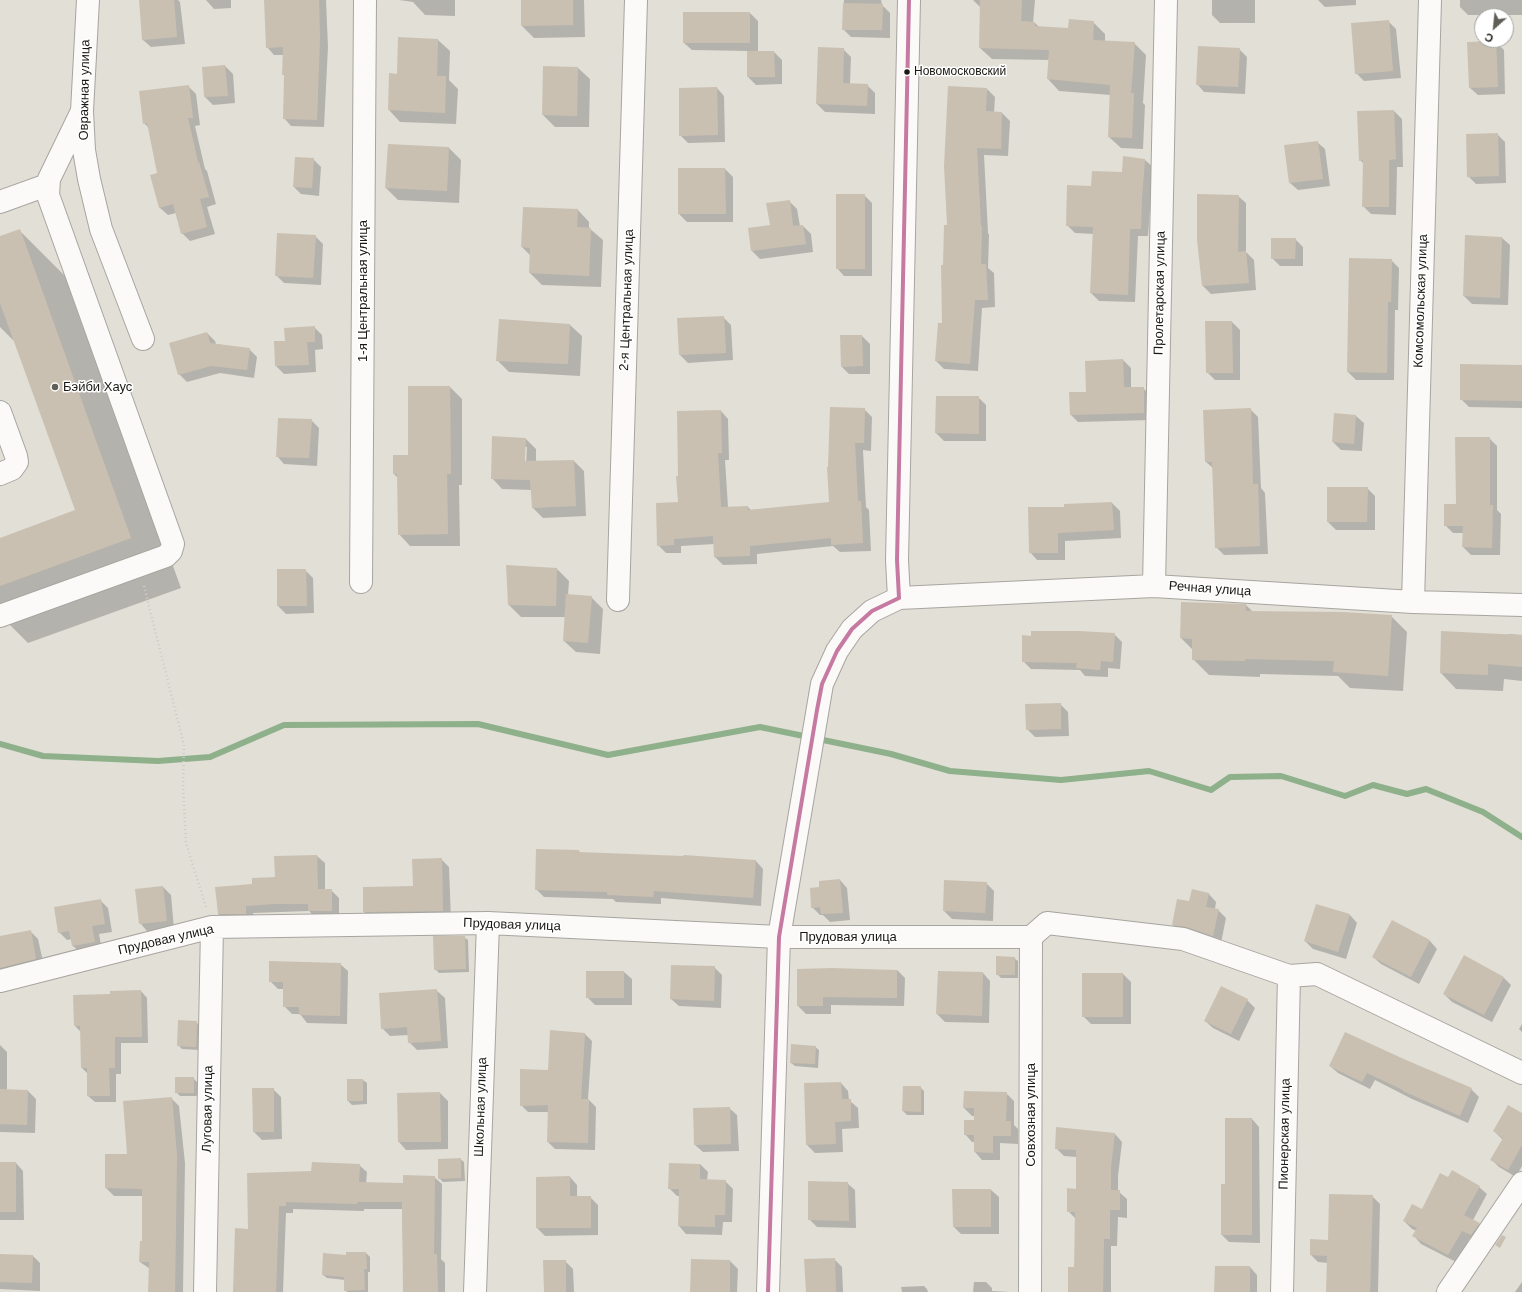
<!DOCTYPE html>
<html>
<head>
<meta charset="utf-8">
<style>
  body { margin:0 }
  #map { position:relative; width:1522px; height:1292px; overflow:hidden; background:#e2dfd7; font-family:Helvetica,sans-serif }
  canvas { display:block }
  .north { position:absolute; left:1474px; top:8px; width:40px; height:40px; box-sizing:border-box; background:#fff; border:1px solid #a3a3a0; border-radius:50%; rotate:207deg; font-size:11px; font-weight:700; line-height:16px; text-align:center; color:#191812 }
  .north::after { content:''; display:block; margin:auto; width:14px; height:18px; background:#5f5e57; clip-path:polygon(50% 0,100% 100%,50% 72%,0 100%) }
</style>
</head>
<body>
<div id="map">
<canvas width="1522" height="1292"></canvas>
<div class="north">С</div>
</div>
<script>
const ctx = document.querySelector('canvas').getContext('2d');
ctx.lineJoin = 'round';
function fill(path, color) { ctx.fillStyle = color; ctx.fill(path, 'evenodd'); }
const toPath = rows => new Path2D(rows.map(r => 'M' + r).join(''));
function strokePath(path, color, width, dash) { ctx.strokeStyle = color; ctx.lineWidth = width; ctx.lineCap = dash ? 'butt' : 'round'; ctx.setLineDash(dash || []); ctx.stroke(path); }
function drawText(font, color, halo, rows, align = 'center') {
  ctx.font = font + ' Helvetica,sans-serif'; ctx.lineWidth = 3; ctx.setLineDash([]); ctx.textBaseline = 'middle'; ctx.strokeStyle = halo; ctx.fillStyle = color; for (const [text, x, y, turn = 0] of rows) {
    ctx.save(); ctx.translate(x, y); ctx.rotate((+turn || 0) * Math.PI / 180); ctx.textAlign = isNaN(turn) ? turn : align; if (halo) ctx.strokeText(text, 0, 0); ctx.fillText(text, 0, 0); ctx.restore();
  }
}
fill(toPath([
  [140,0,178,0,180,2,185,44,151,47,143,40],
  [206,0,231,0,231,8,214,9],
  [285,0,326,0,328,47,324,127,291,126,284,118,285,77,283,74,284,55,274,55,267,47],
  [399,0,455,0,455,16,425,15,413,2],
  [522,0,584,0,585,37,534,38,522,26],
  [844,0,881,0,882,5,890,13,890,38,851,37,843,29],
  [973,0,1035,0,1033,23,1035,23,1039,27,1069,30,1093,22,1105,34,1105,41,1134,43,1146,55,1143,103,1145,105,1143,149,1121,148,1109,137,1111,95,1059,91,1048,79,1049,60,992,59,980,48,981,8],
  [1212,0,1255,0,1255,23,1220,23,1212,15],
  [1318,0,1356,0,1356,5,1325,7],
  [1460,0,1522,0,1522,15,1468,15,1460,7],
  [750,13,758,21,758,52,774,52,782,60,782,84,756,85,748,77,748,51,692,50,684,43],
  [1388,21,1396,29,1401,78,1364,81,1356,73],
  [399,38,438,40,450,51,449,80,458,89,456,124,400,122,389,110,398,75],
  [1496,42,1504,50,1505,94,1478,95,1470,88],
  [819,48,843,49,851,57,850,84,867,85,875,93,875,114,825,112,817,104],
  [1239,49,1247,57,1245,94,1204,92,1197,84],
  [225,66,233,74,235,103,213,105,205,97,203,68],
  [578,68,590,79,589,127,555,127,543,115],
  [188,86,196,94,200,125,195,126,205,169,207,171,216,204,207,207,215,234,190,241,182,233,176,213,168,215,160,208,159,174,149,128,144,123],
  [717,88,724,96,725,142,688,143,680,135],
  [987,89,995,97,994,113,1002,113,1010,121,1008,156,984,155,988,233,989,235,988,268,994,273,995,307,982,308,978,371,944,369,936,361,943,324,944,266],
  [1394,111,1402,119,1403,167,1397,167,1396,215,1371,214,1363,206,1364,164,1360,160],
  [1497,134,1505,142,1506,183,1476,184,1468,176],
  [1317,142,1325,149,1330,186,1298,190,1290,183],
  [449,148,461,160,459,203,398,200,386,188],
  [313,159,321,167,319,196,301,194,294,187],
  [1145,160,1153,167,1148,236,1138,236,1135,302,1099,301,1091,293,1094,234,1075,233,1067,225,1123,173],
  [679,169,725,169,733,177,733,222,687,222,679,214],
  [864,195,872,203,872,276,844,276,837,268],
  [1238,196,1246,203,1246,252,1254,260,1256,290,1211,294,1203,286],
  [789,201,797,209,800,226,803,226,811,234,813,252,760,259,752,251,749,229,771,226],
  [578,210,589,222,589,228,603,240,601,287,542,285,530,273,531,256,522,247],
  [19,230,69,280,181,588,28,643,0,615,0,539,76,511,15,342,0,327,0,237],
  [315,236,323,244,321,285,284,283,276,275],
  [1502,238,1510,245,1508,305,1472,304,1464,296],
  [1295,239,1303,247,1303,266,1280,266,1272,258],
  [1391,260,1399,268,1398,310,1395,310,1394,380,1356,380,1348,372],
  [723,317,731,325,733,360,688,363,680,355,678,319],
  [500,320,570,325,582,336,580,376,509,372,497,360],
  [1232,322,1240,330,1240,380,1215,380,1207,372],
  [314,327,322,335,323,349,315,350,316,372,284,374,276,366,275,342,286,342],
  [207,333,215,341,216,344,249,349,257,357,254,378,220,373,187,382,179,374],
  [862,336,870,344,870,374,849,374,842,367],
  [1123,360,1131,368,1131,388,1143,388,1151,396,1152,420,1078,422,1070,414],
  [1522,366,1522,408,1469,407,1461,399],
  [450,387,462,399,462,485,459,485,460,546,410,546,399,534,398,478,394,474,409,456],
  [978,397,986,405,986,441,944,441,936,433],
  [864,409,872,417,871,451,863,450,866,507,869,510,871,551,840,552,833,546,757,554,757,564,723,565,715,557,715,544,681,546,681,553,666,553,658,545,679,503,679,476,721,411,728,419,729,460,725,460,728,507,748,507,751,510,830,503],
  [1250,409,1258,417,1261,488,1265,493,1268,554,1224,555,1216,547,1213,468,1206,462],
  [1356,416,1364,423,1362,451,1341,450,1333,442],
  [311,420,319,428,317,466,284,464,277,456],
  [1489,438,1497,446,1497,510,1501,514,1500,555,1471,555,1463,547,1464,533,1453,533,1445,525,1457,505],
  [526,439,536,449,536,462,574,461,584,471,586,516,543,518,532,507,532,490,502,489,492,478],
  [525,447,527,447,526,466,524,466],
  [1367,488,1375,496,1375,530,1336,530,1328,522],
  [1112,503,1120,511,1121,538,1065,541,1065,560,1037,560,1030,552,1065,508],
  [557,569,569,581,568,595,591,597,603,609,600,654,576,652,564,641,565,617,521,617,509,605],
  [305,570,313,578,314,613,286,614,278,606],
  [1182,603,1246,605,1253,612,1391,616,1407,632,1403,691,1350,688,1338,676,1260,674,1260,677,1209,675,1193,659,1193,650,1181,638],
  [1114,634,1122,642,1120,669,1108,668,1108,677,1085,676,1080,670,1031,669,1023,661],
  [1509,634,1522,635,1522,681,1504,679,1503,691,1456,689,1441,673,1508,635],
  [1060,704,1068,712,1069,736,1035,737,1027,729],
  [579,851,581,854,756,861,763,869,761,906,661,898,661,904,616,902,613,899,544,897,536,889],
  [317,856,325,863,325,890,331,890,339,898,339,919,317,919,309,911,253,913,254,921,226,922,218,914,253,885,276,878,275,857],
  [441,859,449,867,451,919,372,920,364,912,414,887],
  [840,880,847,888,850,920,830,922,823,915,820,915,812,907,820,888],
  [986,883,994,891,993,921,952,919,944,911],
  [163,887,171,895,174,929,147,931,140,923],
  [1209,894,1216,902,1215,909,1218,910,1226,918,1221,943,1181,933,1173,925,1190,903],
  [100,900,108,908,112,932,99,934,102,950,81,953,73,946,72,939,67,940,59,932],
  [1350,915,1357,923,1346,959,1313,949,1305,941],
  [1392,921,1430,941,1437,949,1419,984,1381,964,1373,957],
  [30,931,38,939,44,966,0,974,0,937],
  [464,937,468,940,469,972,439,973,435,969],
  [1014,958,1018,961,1018,978,1001,978,997,974],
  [340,964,348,971,347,1024,307,1023,300,1014,292,1014,284,1006,284,989,278,989,270,981],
  [714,967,722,975,721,1008,679,1006,671,999],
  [798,970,897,970,905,978,904,1006,831,1005,831,1014,806,1014,798,1006],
  [587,972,624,972,632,979,632,1005,595,1005,587,997],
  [983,973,990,981,989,1023,945,1022,937,1014],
  [1123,974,1131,982,1131,1024,1091,1024,1083,1016],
  [1504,978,1511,985,1492,1022,1452,1002,1444,994],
  [1222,987,1247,1000,1255,1008,1239,1041,1213,1028,1205,1021],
  [141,991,147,998,148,1043,121,1043,121,1074,116,1074,116,1102,95,1102,88,1096,88,1074,82,1068,81,1032,75,1026,111,995],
  [437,991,445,998,448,1048,417,1050,409,1042,409,1035,390,1036,382,1028],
  [196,1022,200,1026,199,1050,182,1049,178,1045],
  [1522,1024,1522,1032,1519,1029],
  [585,1034,592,1041,588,1099,596,1107,595,1150,555,1149,548,1142,548,1112,528,1112,521,1105,548,1071],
  [0,1045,7,1052,7,1090,28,1091,36,1099,35,1133,0,1132],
  [815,1047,819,1050,818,1068,795,1066,791,1063],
  [1330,1066,1471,1089,1479,1097,1468,1123,1412,1099,1375,1080,1370,1089,1338,1073],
  [193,1078,197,1082,197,1096,180,1096,176,1092],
  [348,1080,363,1080,367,1083,367,1104,352,1105,348,1101],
  [841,1083,848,1091,849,1100,858,1108,859,1128,842,1129,843,1152,815,1153,807,1145],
  [920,1087,924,1091,924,1115,907,1115,903,1111],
  [273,1089,281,1097,282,1139,262,1140,254,1132],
  [440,1093,448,1101,448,1149,406,1150,399,1142,398,1094],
  [1006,1093,1014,1101,1014,1125,1018,1129,1018,1144,1000,1143,1000,1160,982,1160,975,1152,975,1142,972,1142,965,1134,975,1121,975,1116,972,1116,964,1108],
  [171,1098,179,1106,185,1163,183,1292,149,1292,150,1269,140,1262,143,1242,143,1196,114,1196,106,1188,128,1155],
  [729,1108,737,1115,739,1151,703,1152,695,1145],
  [1522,1114,1522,1166,1516,1177,1499,1167,1492,1160,1503,1140,1494,1131],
  [1252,1119,1259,1127,1260,1243,1229,1242,1222,1235,1226,1185],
  [1115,1134,1122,1142,1118,1176,1118,1191,1127,1199,1127,1218,1118,1217,1117,1246,1111,1246,1111,1292,1069,1292,1075,1268,1076,1219,1068,1211,1077,1190,1077,1157,1064,1156,1056,1148],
  [460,1159,464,1162,465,1181,443,1182,439,1178],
  [0,1163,16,1163,23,1171,24,1220,0,1220],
  [700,1164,708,1172,707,1180,725,1181,733,1189,732,1222,723,1222,722,1235,686,1234,679,1226,679,1196,677,1196,669,1188],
  [359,1165,367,1172,366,1184,404,1184,434,1177,442,1184,441,1259,445,1263,445,1292,404,1292,402,1209,364,1209,364,1211,293,1209,293,1213,286,1213,283,1292,234,1292,249,1230,312,1172],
  [570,1177,577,1185,577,1197,590,1197,598,1205,598,1235,545,1236,537,1228],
  [1449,1178,1479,1187,1487,1194,1473,1220,1479,1224,1487,1231,1479,1242,1470,1238,1456,1262,1421,1244,1414,1236,1417,1231,1412,1229,1404,1221,1423,1210],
  [847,1183,855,1190,856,1228,817,1227,809,1219],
  [991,1190,999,1197,999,1234,961,1234,954,1227],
  [1372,1196,1380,1204,1378,1292,1327,1292,1328,1263,1318,1262,1311,1255,1329,1241],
  [366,1253,370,1257,370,1272,368,1272,368,1292,347,1292,345,1290,345,1280,327,1278,323,1275,347,1256],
  [0,1255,33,1256,40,1263,40,1291,0,1289],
  [834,1259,842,1267,843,1292,807,1292],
  [565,1261,573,1269,574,1292,545,1292],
  [730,1261,738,1269,737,1292,691,1292],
  [1250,1267,1257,1275,1257,1292,1215,1292],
  [974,1282,986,1282,992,1288,992,1291,1010,1292,973,1292],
  [1522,1282,1522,1292,1515,1292],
  [924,1286,927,1289,928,1292,902,1292,901,1287]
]), '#0003');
strokePath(toPath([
  [0,744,43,756,158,761,210,757,284,725,478,724,608,755,760,727,891,754,950,771,1061,780,1149,771,1211,790,1230,777,1281,776,1345,796,1373,785,1407,794,1426,789,1483,812,1522,837]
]), '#8eb08a', 6);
fill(toPath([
  [139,0,174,0,177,37,142,40],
  [264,0,319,0,320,39,317,120,283,119,284,75,282,75,283,47,266,48],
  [521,0,573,0,573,25,521,26],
  [980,0,1022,0,1021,21,1035,22,1035,26,1068,28,1069,19,1094,21,1093,40,1135,42,1131,93,1134,93,1132,138,1108,137,1110,85,1047,79,1049,50,979,48],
  [843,3,883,4,882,30,842,30],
  [683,12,750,12,750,43,683,43],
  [1389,20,1393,71,1355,74,1351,23],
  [398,37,438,39,437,76,446,76,445,113,388,110,389,73,397,74],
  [1496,41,1498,87,1469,88,1467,42],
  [1198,46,1240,48,1238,87,1196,85],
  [818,47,844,48,843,83,868,84,867,106,816,104],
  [747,51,774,51,775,77,747,77],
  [225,65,228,96,204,97,202,67],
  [543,66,578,67,577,116,542,115],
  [189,85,193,118,188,118,198,162,199,162,209,197,200,199,207,227,181,234,173,204,159,208,150,175,157,173,147,123,143,124,139,91],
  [948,86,987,88,986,111,1002,112,1001,149,977,148,981,226,982,226,981,264,986,264,988,300,975,300,970,364,935,361,938,323,942,323,941,265,943,265,944,225,947,225,944,166],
  [717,87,718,135,679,136,679,88],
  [1394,110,1396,159,1389,160,1389,207,1362,207,1363,160,1359,161,1357,111],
  [1498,133,1499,176,1467,177,1466,134],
  [1318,141,1323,179,1289,183,1284,145],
  [388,144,449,147,447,191,385,188],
  [1123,156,1145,159,1142,197,1141,229,1130,229,1128,295,1090,293,1093,227,1066,226,1067,185,1091,186,1092,171,1122,172],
  [295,157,314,158,312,188,293,187],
  [678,168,725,168,726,214,678,214],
  [836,194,865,194,865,269,836,269],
  [1197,194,1239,195,1238,252,1246,251,1249,283,1202,286,1197,240],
  [790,200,793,226,803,225,806,244,751,251,748,228,770,225,766,203],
  [523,207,578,209,577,227,591,228,589,276,529,273,530,248,521,247],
  [20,229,131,538,0,586,0,538,75,510,0,303,0,236],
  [277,233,316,235,313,278,275,276],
  [1465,235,1502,237,1500,298,1463,296],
  [1271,238,1296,238,1295,259,1271,259],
  [1349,258,1392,259,1391,302,1388,302,1387,373,1347,372],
  [724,316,726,353,679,355,677,318],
  [499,319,570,324,568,364,496,361],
  [1205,321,1232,321,1233,373,1206,373],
  [315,326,315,342,307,342,309,365,275,366,274,341,285,341,284,328],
  [207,332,210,343,250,348,247,370,211,366,178,375,169,343],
  [840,335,862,335,863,366,841,367],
  [1123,359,1124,387,1144,387,1144,413,1070,415,1069,392,1086,392,1085,361],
  [1460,364,1522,365,1522,401,1460,400],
  [408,386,450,386,451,474,447,474,448,534,398,535,397,474,393,474,393,455,408,455],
  [936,396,979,396,979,434,935,433],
  [830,407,865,408,864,443,855,443,858,501,861,501,863,543,831,545,831,538,750,546,750,556,714,557,713,536,674,539,674,545,657,546,656,503,678,502,676,476,678,476,677,411,721,410,722,453,718,453,721,507,748,506,748,510,829,502,827,467,828,467],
  [1251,408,1253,484,1258,484,1260,546,1215,548,1212,462,1205,462,1203,410],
  [1334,413,1356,415,1354,444,1332,442],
  [278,418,312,419,309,458,276,457],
  [492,436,526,438,525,461,574,460,576,506,532,508,530,480,491,479],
  [1455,437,1490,437,1490,505,1493,505,1492,548,1462,547,1463,526,1444,526,1444,504,1456,504],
  [1327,487,1368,487,1367,522,1327,522],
  [1112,502,1114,530,1058,533,1058,553,1029,553,1028,507,1064,507,1064,504],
  [506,565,557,568,556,606,508,605],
  [277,569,306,569,307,606,277,606],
  [566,594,592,596,588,643,563,641],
  [1181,602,1246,604,1246,611,1343,612,1392,615,1388,676,1333,672,1334,661,1245,659,1245,661,1192,660,1192,639,1180,638],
  [1031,631,1079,631,1115,633,1113,662,1101,661,1100,670,1076,668,1077,663,1022,662,1022,635,1031,636],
  [1441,631,1522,635,1522,667,1488,664,1488,675,1440,673],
  [1061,703,1061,729,1026,730,1025,704],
  [536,849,579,850,579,852,683,856,684,855,756,860,753,898,654,891,653,897,607,895,607,892,535,890],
  [317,855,318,889,332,889,332,911,308,911,308,904,273,904,246,906,246,914,218,914,215,887,252,884,252,878,275,877,274,856],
  [442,858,443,911,363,912,363,887,413,886,412,859],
  [840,879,843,913,821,914,820,907,811,908,810,888,819,887,819,881],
  [944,880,987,882,985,913,943,911],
  [163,886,167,921,139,924,135,889],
  [1192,889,1209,893,1206,907,1219,909,1213,936,1187,927,1172,925,1177,899,1189,901],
  [101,899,105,924,92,926,95,942,72,946,69,931,58,933,54,907],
  [1316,904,1350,914,1338,952,1304,941],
  [1392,920,1430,940,1411,977,1372,957],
  [31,930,36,959,0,968,0,936],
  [433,936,465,936,466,969,434,970],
  [1464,955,1504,977,1484,1015,1443,994],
  [996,956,1015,957,1015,975,996,975],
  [269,961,341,963,340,1016,299,1015,299,1007,283,1007,283,982,269,982],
  [671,965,715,966,714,1001,670,999],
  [832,968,897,970,897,998,823,997,823,1006,797,1006,797,969],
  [586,971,624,971,624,998,586,998],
  [938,971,983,972,982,1016,936,1014],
  [1082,973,1123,973,1123,1017,1082,1017],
  [1221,986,1248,999,1231,1034,1204,1021],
  [437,989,441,1041,408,1043,407,1027,381,1029,379,993],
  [141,990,142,1037,115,1037,115,1068,109,1068,110,1096,87,1096,87,1068,81,1068,80,1026,74,1026,73,995,110,994,110,991],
  [178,1020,197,1021,196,1047,177,1046],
  [550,1030,585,1033,581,1099,589,1099,588,1143,547,1142,548,1105,520,1106,520,1069,548,1070],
  [1345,1032,1406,1060,1472,1088,1460,1116,1403,1091,1403,1090,1367,1073,1362,1082,1329,1066],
  [791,1044,816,1046,815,1064,790,1063],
  [175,1077,194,1077,194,1093,175,1093],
  [347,1079,363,1079,363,1101,347,1101],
  [841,1082,842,1099,851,1099,851,1121,835,1122,836,1144,806,1145,804,1083],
  [903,1086,921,1086,921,1112,902,1111],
  [252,1088,274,1088,274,1132,253,1132],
  [0,1089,28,1090,27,1125,0,1124],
  [964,1091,1007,1092,1006,1121,1011,1121,1011,1136,993,1136,993,1153,974,1152,974,1135,964,1135,964,1120,974,1120,974,1108,963,1108],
  [440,1092,441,1142,398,1142,397,1093],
  [172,1097,177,1155,175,1292,148,1292,149,1262,139,1262,140,1241,142,1241,142,1189,105,1188,105,1154,127,1154,123,1101],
  [1508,1105,1522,1113,1522,1145,1508,1170,1490,1160,1503,1138,1493,1131],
  [730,1107,731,1144,694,1145,693,1108],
  [1225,1118,1252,1118,1252,1235,1221,1235,1221,1184,1225,1184],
  [1056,1127,1115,1133,1111,1167,1111,1190,1120,1190,1120,1210,1110,1210,1110,1239,1104,1239,1103,1292,1068,1292,1068,1267,1074,1267,1075,1212,1067,1212,1067,1188,1076,1189,1076,1150,1055,1149],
  [461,1158,461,1178,438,1179,438,1159],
  [0,1162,16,1162,16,1212,0,1212],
  [312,1162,360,1164,359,1182,403,1183,403,1175,435,1176,434,1254,437,1254,438,1292,403,1292,402,1202,357,1202,357,1204,286,1202,286,1206,279,1206,276,1292,233,1292,235,1228,248,1229,247,1173,311,1171],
  [669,1163,700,1164,700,1179,726,1180,725,1215,715,1215,715,1227,678,1226,679,1189,668,1189],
  [1452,1170,1480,1186,1464,1215,1480,1223,1471,1235,1462,1231,1448,1255,1412,1236,1417,1228,1403,1221,1412,1204,1422,1209,1440,1173,1448,1177],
  [570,1176,570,1196,591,1196,591,1228,536,1228,536,1177],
  [808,1181,848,1182,849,1221,808,1220],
  [952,1189,991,1189,991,1227,953,1227],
  [1329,1194,1373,1195,1370,1292,1326,1292,1327,1256,1310,1255,1310,1239,1328,1240],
  [1502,1235,1506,1237,1500,1248,1495,1245],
  [346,1252,366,1252,367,1269,364,1269,365,1290,344,1291,344,1277,322,1275,323,1253,346,1255],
  [0,1254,33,1255,32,1283,0,1282],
  [835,1258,836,1292,806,1292,804,1259],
  [691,1259,730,1260,730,1292,690,1292],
  [543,1260,566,1260,566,1292,544,1292],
  [1215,1266,1250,1266,1250,1292,1214,1292]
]), '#cac0b1');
const minor = toPath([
  [88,0,82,111,84,150,89,179,101,229,143,339],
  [0,202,47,185],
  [0,412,16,456,17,462,12,469,0,474],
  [361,582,365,0],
  [1154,586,1166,0],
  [899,598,897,560,909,0],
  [618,600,636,0],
  [1413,602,1430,0],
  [0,616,166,556,171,551,173,544,48,195,49,179,82,111],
  [1031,937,1047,923,1183,939,1289,976,1317,974,1522,1073],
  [0,981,212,927,488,923,779,937,1031,937],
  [205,1292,212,927],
  [475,1292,488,923],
  [768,1292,779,937,822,684,837,651,852,629,872,611,899,598,1154,586,1413,602,1522,605],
  [1030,1292,1031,937],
  [1282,1292,1289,976],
  [1448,1292,1522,1183]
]);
strokePath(minor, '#a7a59f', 24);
strokePath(toPath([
  [144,586,184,745,183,785,186,843,206,907]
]), '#cbcbc9', 2.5, [1, 3]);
strokePath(minor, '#fbfaf9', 22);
strokePath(toPath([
  [899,598,897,560,909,0],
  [768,1292,779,937,817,710,822,684,837,651,852,629,872,611,899,598]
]), '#c67aa2', 4);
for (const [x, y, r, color] of [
  [907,72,3.5,"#191812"],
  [55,387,4,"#5f5e57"]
]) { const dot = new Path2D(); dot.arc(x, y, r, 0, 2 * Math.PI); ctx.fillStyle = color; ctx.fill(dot); strokePath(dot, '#fff', 1.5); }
drawText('12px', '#191812', '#fff', [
  ["Новомосковский",914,72]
], 'left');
drawText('13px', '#191812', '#fff', [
  ["Овражная улица",85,90,-89],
  ["1-я Центральная улица",363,291,-90],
  ["Пролетарская улица",1160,293,-89],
  ["2-я Центральная улица",627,300,-88],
  ["Комсомольская улица",1421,301,-88],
  ["Речная улица",1210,589,4],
  ["Прудовая улица",512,925,2],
  ["Прудовая улица",848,937],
  ["Прудовая улица",166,940,-13],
  ["Школьная улица",481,1107,-88],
  ["Луговая улица",208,1109,-89],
  ["Совхозная улица",1031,1115,-90],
  ["Пионерская улица",1285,1134,-89]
]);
drawText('13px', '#191812', '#fff', [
  ["Бэйби Хаус",63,387]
], 'left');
</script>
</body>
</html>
